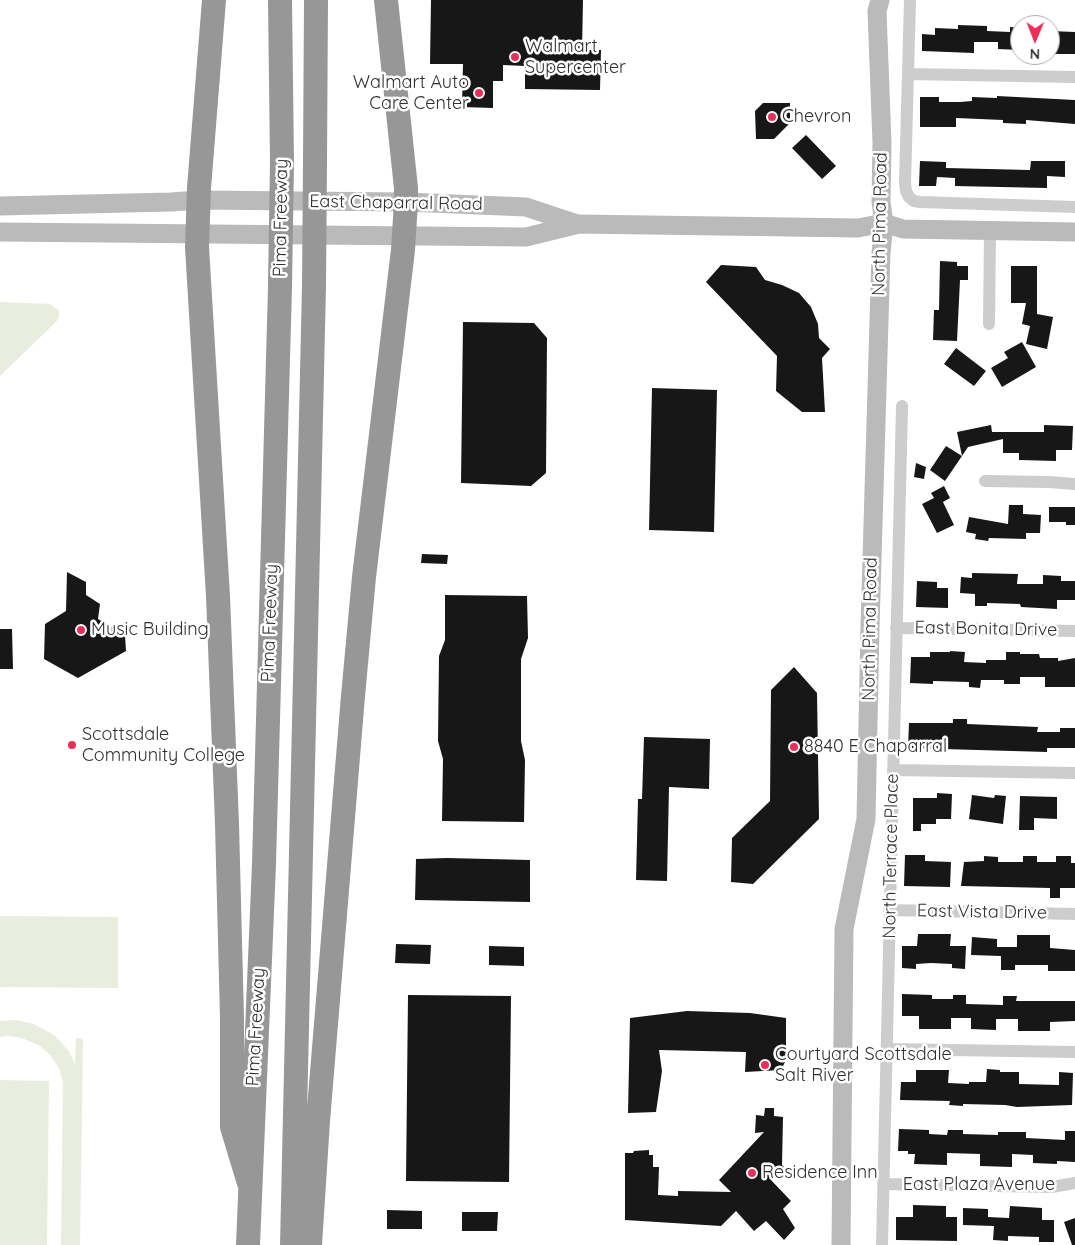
<!DOCTYPE html>
<html>
<head>
<meta charset="utf-8">
<style>
  body { margin:0 }
  #map { position:relative; width:1075px; height:1245px; overflow:hidden; background:#fff; font-family:Quicksand,sans-serif }
  canvas { display:block }
  .north { position:absolute; left:1010px; top:15px; width:50px; height:50px; box-sizing:border-box; background:#fff; border:1px solid #acacac; border-radius:50%; rotate:181deg; font-size:14px; font-weight:700; line-height:20px; text-align:center; color:#303030 }
  .north::after { content:''; display:block; margin:auto; width:18px; height:22px; background:#ec2d57; clip-path:polygon(50% 0,100% 100%,50% 72%,0 100%) }
</style>
</head>
<body>
<div id="map">
<canvas width="1075" height="1245"></canvas>
<div class="north">N</div>
</div>
<script>
const ctx = document.querySelector('canvas').getContext('2d');
ctx.lineJoin = 'round';
function fill(path, color) { ctx.fillStyle = color; ctx.fill(path, 'evenodd'); }
const toPath = rows => new Path2D(rows.map(r => 'M' + r).join(''));
function strokePath(path, color, width, dash) { ctx.strokeStyle = color; ctx.lineWidth = width; ctx.lineCap = dash ? 'butt' : 'round'; ctx.setLineDash(dash || []); ctx.stroke(path); }
function drawText(font, color, halo, rows, align = 'center') {
  ctx.font = font + ' Quicksand,sans-serif'; ctx.lineWidth = 5; ctx.setLineDash([]); ctx.textBaseline = 'middle'; ctx.strokeStyle = halo; ctx.fillStyle = color; for (const [text, x, y, turn = 0] of rows) {
    ctx.save(); ctx.translate(x, y); ctx.rotate((+turn || 0) * Math.PI / 180); ctx.textAlign = isNaN(turn) ? turn : align; if (halo) ctx.strokeText(text, 0, 0); ctx.fillText(text, 0, 0); ctx.restore();
  }
}
fill(toPath([
  [0,302,50,304,59,311,59,317,57,321,0,376],
  [0,916,118,917,118,988,0,987],
  [17,1020,34,1024,54,1035,69,1051,75,1065,76,1038,83,1039,80,1245,61,1245,63,1082,59,1068,50,1055,40,1046,22,1038,8,1036,0,1037,0,1021],
  [0,1080,49,1081,47,1245,0,1245]
]), '#e8edde');
fill(toPath([
  [431,0,583,0,582,50,601,50,600,90,525,89,525,66,503,65,503,81,493,81,493,108,462,107,463,64,430,64],
  [958,25,987,26,987,31,1010,32,1010,27,1020,28,1020,50,998,49,998,42,974,42,974,53,922,51,922,34,935,35,935,28,958,29],
  [1051,31,1075,32,1075,54,1050,54],
  [997,96,1075,100,1075,124,1026,120,1026,124,1003,123,1003,120,956,118,956,127,920,127,920,97,939,97,939,102,960,102,972,101,972,97,997,98],
  [763,103,790,103,790,123,774,139,756,139,755,111],
  [806,135,836,166,822,179,792,148],
  [920,161,946,162,946,168,1030,170,1031,161,1065,161,1065,177,1047,176,1047,188,955,186,955,178,937,177,936,186,919,186],
  [940,261,957,262,957,266,968,266,968,280,960,280,957,341,933,340,934,310,939,310],
  [721,265,756,267,765,280,782,285,799,293,811,307,818,324,819,338,830,349,822,358,825,412,802,412,776,391,777,356,706,282],
  [1011,266,1037,266,1037,314,1053,317,1047,349,1026,344,1030,326,1022,324,1026,303,1011,303],
  [463,322,534,323,547,338,546,473,531,486,461,483],
  [1022,342,1036,367,1002,387,991,368,1008,358,1004,352],
  [956,348,986,371,974,386,944,364],
  [652,388,717,390,714,532,649,530],
  [991,425,992,432,1044,432,1044,425,1073,426,1072,450,1056,450,1056,461,1019,460,1019,453,1003,453,1003,439,968,447,962,456,957,432],
  [946,446,962,456,945,481,930,470],
  [916,463,926,467,924,479,914,477],
  [944,486,950,498,943,502,954,525,937,533,922,504,934,498,931,493],
  [1009,505,1023,505,1023,514,1041,515,1040,533,1026,533,1026,539,989,538,988,541,975,539,976,534,966,532,969,517,1008,524],
  [1049,507,1075,507,1075,525,1066,525,1066,522,1049,522],
  [422,554,448,555,447,564,421,563],
  [67,572,86,582,86,595,100,604,98,619,125,635,126,651,78,678,44,659,45,624,66,611],
  [972,573,1018,574,1017,584,1043,584,1043,575,1061,576,1061,581,1075,581,1075,600,1057,600,1057,609,1021,607,1020,604,987,603,987,606,975,606,975,594,960,593,961,577,972,578],
  [917,581,937,582,937,588,948,588,948,608,916,607],
  [445,595,527,596,528,638,521,659,521,741,525,760,524,822,442,821,443,759,438,741,439,656,445,640],
  [0,629,12,629,13,669,0,669],
  [950,651,965,652,964,662,986,663,986,660,1006,660,1006,652,1020,652,1020,654,1039,654,1040,658,1058,658,1058,661,1075,658,1075,687,1045,687,1045,677,1020,677,1020,684,1004,684,1004,680,981,680,980,688,969,687,969,682,933,681,933,684,910,683,911,657,930,657,930,652,950,652],
  [794,667,817,693,819,819,753,884,731,882,732,838,770,801,771,690],
  [953,719,967,719,967,724,1038,727,1037,732,1060,732,1060,728,1075,728,1075,748,1047,748,1047,752,908,748,909,723,953,723],
  [644,737,710,739,709,789,669,787,667,881,636,880,638,799,642,799],
  [937,793,952,794,951,819,936,819,936,824,921,824,921,831,913,831,913,798,937,798],
  [972,795,994,798,995,795,1006,796,1003,824,969,819],
  [1020,796,1057,797,1057,819,1034,818,1034,830,1019,830],
  [905,855,925,855,925,861,951,862,950,887,904,886],
  [984,856,998,857,998,862,1023,862,1023,856,1037,856,1037,862,1056,862,1056,856,1071,856,1071,863,1075,863,1075,888,1060,888,1060,898,1050,898,1050,888,961,886,964,862,984,861],
  [447,858,530,860,530,902,415,900,416,859],
  [918,934,951,934,950,946,966,946,965,969,952,968,952,964,931,963,916,964,916,969,902,968,902,946,917,946],
  [1017,935,1050,935,1050,948,1075,950,1075,971,1048,971,1048,965,1015,965,1015,970,1001,970,1001,956,971,955,972,937,997,939,997,947,1017,947],
  [396,944,431,945,430,964,395,963],
  [489,946,524,947,524,966,489,965],
  [902,994,932,995,932,999,953,999,953,995,966,995,966,1004,1003,1005,1003,996,1017,996,1016,1001,1075,1001,1075,1021,1050,1022,1050,1031,1018,1031,1018,1019,996,1019,996,1030,971,1029,971,1018,951,1018,951,1029,919,1029,919,1016,902,1016],
  [408,995,511,996,509,1182,406,1181],
  [687,1011,750,1013,786,1018,786,1060,781,1070,745,1072,746,1052,659,1050,662,1071,656,1112,628,1113,630,1018],
  [987,1069,1000,1070,1000,1072,1019,1072,1019,1084,1059,1085,1059,1072,1073,1073,1072,1105,1017,1107,1005,1105,963,1104,963,1106,949,1105,950,1101,900,1100,901,1082,916,1082,916,1070,949,1070,948,1083,969,1084,969,1082,986,1082],
  [765,1108,774,1108,774,1116,783,1117,782,1165,784,1167,771,1180,791,1201,783,1209,795,1228,784,1240,766,1221,754,1231,736,1211,721,1226,625,1220,625,1153,633,1153,634,1151,649,1150,649,1155,653,1155,653,1167,659,1167,658,1195,678,1196,678,1191,731,1192,719,1180,764,1132,755,1133,756,1115,764,1116],
  [899,1129,929,1130,929,1134,947,1135,948,1130,963,1130,963,1134,998,1135,998,1132,1026,1132,1026,1138,1065,1140,1065,1131,1075,1131,1075,1162,1057,1161,1057,1164,1033,1163,1033,1155,1012,1154,1012,1167,980,1166,980,1154,947,1153,947,1165,914,1164,915,1154,908,1154,908,1151,898,1151],
  [913,1205,946,1206,946,1217,957,1217,957,1241,896,1240,896,1217,913,1217],
  [1010,1206,1042,1208,1042,1220,1054,1220,1054,1242,1039,1242,1039,1237,1008,1236,1008,1241,993,1240,994,1226,963,1225,963,1208,988,1209,988,1217,1009,1218],
  [387,1210,422,1211,422,1229,387,1229],
  [462,1212,498,1212,497,1231,462,1231],
  [1075,1218,1075,1245,1072,1245,1064,1222]
]), '#171717');
strokePath(toPath([
  [910,0,905,183,906,191,909,197,914,201,920,202,1075,207],
  [908,74,1075,77],
  [989,324,990,230],
  [985,481,1049,482,1075,484],
  [896,628,1075,631],
  [893,770,1075,773],
  [889,910,1075,914],
  [887,1049,1075,1052],
  [883,1184,1052,1187,1075,1183],
  [882,1245,902,406]
]), '#cdcdcd', 12);
strokePath(toPath([
  [0,206,171,202,199,200,406,202,526,207,577,224],
  [0,232,526,237,579,224,858,228,884,223,903,229,1075,232],
  [841,1245,844,929,866,819,870,627,881,253,884,223,881,202,882,143,877,11,880,0]
]), '#bababa', 19);
strokePath(toPath([
  [214,0,199,188,197,247,218,596,227,824,232,1018,232,1127,249,1183],
  [280,0,282,162],
  [315,162,316,0],
  [248,1245,264,864,280,287],
  [292,1245,314,286],
  [310,1245,318,1121,353,696,364,577,403,250,406,202,406,188,386,0]
]), '#979797', 24);
strokePath(toPath([
  [314,286,315,162],
  [280,287,282,162]
]), '#979797', 24);
for (const [x, y, r, color] of [
  [515,57,5,"#ec2d57"],
  [479,93,5,"#ec2d57"],
  [772,117,5,"#ec2d57"],
  [81,630,5,"#ec2d57"],
  [72,745,5,"#ec2d57"],
  [794,747,5,"#ec2d57"],
  [765,1065,5,"#ec2d57"],
  [752,1173,5,"#ec2d57"]
]) { const dot = new Path2D(); dot.arc(x, y, r, 0, 2 * Math.PI); ctx.fillStyle = color; ctx.fill(dot); strokePath(dot, '#fff', 2); }
drawText('18px', '#303030', '#fff', [
  ["Walmart",525,47],
  ["Supercenter",525,68],
  ["Walmart Auto",469,83,"right"],
  ["Care Center",469,104,"right"],
  ["Chevron",782,117],
  ["Music Building",91,630],
  ["Scottsdale",82,735],
  ["Community College",82,756],
  ["8840 E Chaparral",804,747],
  ["Courtyard Scottsdale",775,1055],
  ["Salt River",775,1076],
  ["Residence Inn",762,1173]
], 'left');
drawText('18px', '#303030', '#fff', [
  ["East Chaparral Road",396,203,1],
  ["Pima Freeway",281,218,-89],
  ["North Pima Road",880,224,-89],
  ["Pima Freeway",270,623,-88],
  ["North Pima Road",870,629,-89],
  ["East Bonita Drive",986,629,1],
  ["North Terrace Place",891,856,-89],
  ["East Vista Drive",982,912,1],
  ["Pima Freeway",256,1027,-87],
  ["East Plaza Avenue",979,1185]
]);
</script>
</body>
</html>
